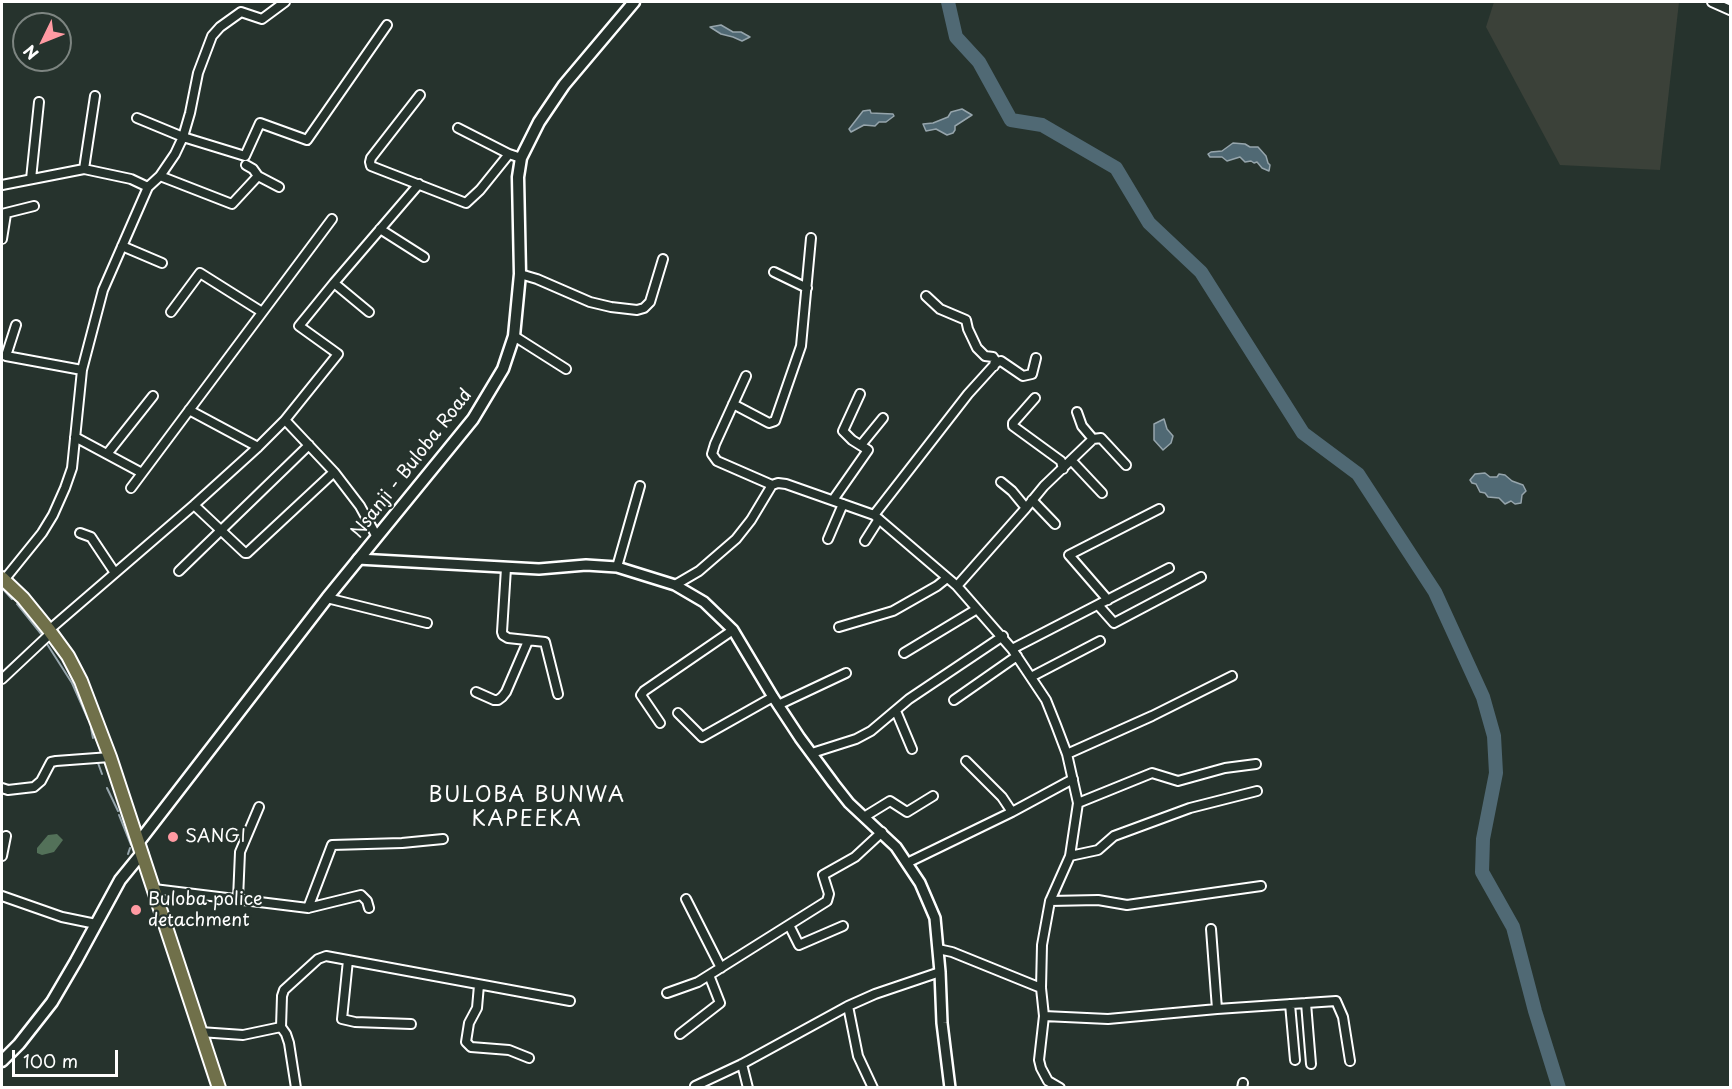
<!DOCTYPE html>
<html>
<head>
<meta charset="utf-8">
<style>
  body { margin:0 }
  #map { position:relative; width:1732px; height:1089px; overflow:hidden; background:#26332d; font-family:"Playpen Sans",sans-serif }
  canvas { display:block }
  .frame { position:absolute; inset:0; border:3px solid #fff; pointer-events:none }
  .north { position:absolute; left:12px; top:12px; width:60px; height:60px; box-sizing:border-box; background:#26332d; border:2px solid #7d8581; border-radius:50%; rotate:227deg; font-size:16px; font-weight:700; line-height:24px; text-align:center; color:#fff }
  .north::after { content:''; display:block; margin:auto; width:21px; height:27px; background:#ff9aa2; clip-path:polygon(50% 0,100% 100%,50% 72%,0 100%) }
  .scale { position:absolute; left:12px; top:1050px; width:106px; height:27px; box-sizing:border-box; border:3px solid #fff; border-top:0; padding-left:8px; font-size:18px; line-height:21px; white-space:nowrap; color:#fff; -webkit-text-stroke:4px #26332d; paint-order:stroke }
</style>
</head>
<body>
<div id="map">
<canvas width="1732" height="1089"></canvas>
<div class="frame"></div>
<div class="north">N</div>
<div class="scale">100 m</div>
</div>
<script>
const ctx = document.querySelector('canvas').getContext('2d');
ctx.lineJoin = 'round';
function fill(path, color) { ctx.fillStyle = color; ctx.fill(path, 'evenodd'); }
const toPath = rows => new Path2D(rows.map(r => 'M' + r).join(''));
function strokePath(path, color, width, dash) { ctx.strokeStyle = color; ctx.lineWidth = width; ctx.lineCap = dash ? 'butt' : 'round'; ctx.setLineDash(dash || []); ctx.stroke(path); }
function drawText(font, color, halo, rows, align = 'center') {
  ctx.font = font + ' "Playpen Sans",sans-serif'; ctx.lineWidth = 4.5; ctx.setLineDash([]); ctx.textBaseline = 'middle'; ctx.strokeStyle = halo; ctx.fillStyle = color; for (const [text, x, y, turn = 0] of rows) {
    ctx.save(); ctx.translate(x, y); ctx.rotate((+turn || 0) * Math.PI / 180); ctx.textAlign = isNaN(turn) ? turn : align; if (halo) ctx.strokeText(text, 0, 0); ctx.fillText(text, 0, 0); ctx.restore();
  }
}
fill(toPath([
  [1494,2,1679,2,1660,170,1560,165,1486,27]
]), '#3b4139');
fill(toPath([
  [57,834,63,840,54,852,42,855,37,853,37,848,48,835]
]), '#537159');
const water = toPath([
  [721,25,733,32,741,32,750,37,742,41,733,37,721,34,710,27,721,25],
  [962,109,972,115,955,126,955,130,953,133,947,135,936,129,926,131,923,124,933,123,948,117,951,112,962,109],
  [870,110,871,113,893,114,894,116,886,122,879,122,875,126,864,125,851,132,849,129,863,111,870,110],
  [1233,143,1245,144,1250,147,1258,147,1266,156,1268,163,1270,165,1269,171,1262,168,1257,162,1254,163,1251,161,1245,162,1240,157,1227,161,1222,157,1210,157,1208,154,1211,152,1222,151,1233,143],
  [1164,419,1167,429,1173,436,1171,443,1163,450,1154,440,1154,424,1164,419],
  [1485,473,1490,477,1497,477,1499,474,1505,475,1512,481,1523,485,1526,491,1522,495,1521,503,1515,504,1511,501,1505,504,1499,498,1488,497,1485,493,1480,492,1476,484,1472,483,1470,480,1475,474,1485,473]
]);
fill(water, '#506974');
strokePath(water, '#96a5ac', 1.5);
strokePath(toPath([
  [2,588,12,599],
  [17,604,41,634],
  [47,644,72,683,88,719],
  [91,728,93,738],
  [98,763,102,774],
  [107,788,118,811],
  [119,815,131,845],
  [128,854,130,848]
]), '#96a5ac', 2);
strokePath(toPath([
  [948,2,956,37,979,62,1011,120,1042,125,1116,168,1149,223,1201,272,1303,433,1358,474,1435,592,1483,697,1494,736,1496,773,1483,839,1482,872,1513,927,1535,1011,1559,1088]
]), '#506974', 14);
const minor = toPath([
  [1712,2,1730,10],
  [420,95,371,158,370,162,371,166,466,203,480,190,509,154],
  [137,118,183,137,245,156,260,123,307,140,387,25],
  [458,128,509,154,521,158],
  [246,165,253,169,258,176,279,187],
  [84,169,95,96],
  [160,176,232,204,258,176],
  [31,179,39,102],
  [2,185,84,169,131,179,148,187],
  [2,214,34,206],
  [380,229,424,257],
  [2,239,6,214],
  [122,246,162,263],
  [774,272,807,288],
  [520,274,537,279,590,302,611,307,637,310,644,308,650,302,663,259],
  [334,283,369,312],
  [926,296,940,309,966,320,968,329,977,348,985,356,993,357,995,360,994,366],
  [171,312,200,273,262,312],
  [16,325,6,356,82,370],
  [514,336,566,369],
  [746,376,715,444,712,454,717,461,772,485],
  [1035,398,1013,423,1013,426,1061,461,1063,469],
  [733,404,769,423,775,421,801,346,811,238],
  [189,410,258,447],
  [1077,412,1082,426,1093,439],
  [285,420,334,472,360,506,377,537],
  [75,437,142,473],
  [861,445,883,418],
  [107,454,153,396],
  [1071,460,1102,493],
  [1001,482,1012,491,1026,508],
  [131,488,332,219],
  [833,500,868,450,852,440,843,431,860,394],
  [1032,500,1055,524],
  [194,505,245,553,247,553,334,472],
  [874,515,968,394,997,362,1001,361,1023,376,1032,374,1036,358],
  [80,533,91,537,115,573],
  [828,539,843,504],
  [865,541,879,519],
  [617,567,640,486],
  [506,568,502,632,503,635,508,638,545,642,558,694],
  [179,571,309,445],
  [4,580,42,533,53,515,65,488,72,468,82,370,103,290,148,187,160,176,175,154,183,137,190,113,198,73,212,36,220,27,241,12,262,19,285,2],
  [675,585,699,571,736,539,751,520,772,485,778,483,786,484,874,515,957,586,1012,649,1046,700,1056,725,1067,754,1078,803,1070,856,1050,901,1042,945,1041,988,1044,1016,1039,1060,1041,1068,1048,1081,1060,1088],
  [957,586,1026,508,1044,486,1093,439,1101,438,1126,465],
  [327,598,427,623],
  [1108,600,1069,555,1159,509],
  [1098,605,1114,623,1201,577],
  [839,627,893,611,937,586,947,578],
  [49,630,194,505,258,447,285,420,338,354,299,326,334,283,419,184],
  [1012,649,1169,568],
  [904,653,977,609],
  [1031,677,1100,641],
  [2,679,51,633],
  [476,692,494,700,498,700,502,697,506,692,528,641],
  [954,700,1017,656],
  [778,705,846,673],
  [896,711,912,749],
  [678,713,702,737,773,697],
  [660,723,641,695,644,691,733,630],
  [812,753,856,739,871,731,909,699,1003,636],
  [1067,754,1152,716,1232,676],
  [966,761,1002,797,1012,812],
  [2,788,8,790,34,787,41,781,51,762,56,761,110,757],
  [1078,803,1152,773,1178,781,1225,768,1256,764],
  [864,817,890,801,907,812,933,796],
  [2,856,6,836],
  [1070,856,1098,850,1114,836,1190,808,1257,791],
  [907,863,1012,812,1073,779],
  [154,889,308,908,361,895,367,901,369,908],
  [2,896,62,917,96,924],
  [238,899,240,852,259,807],
  [686,899,721,968],
  [1050,901,1098,900,1127,905,1261,886],
  [308,908,332,845,402,843,443,839],
  [789,925,799,945,843,926],
  [1211,929,1217,1009],
  [938,949,952,952,1041,988],
  [348,960,342,1019,355,1022,411,1024],
  [479,985,477,1008,469,1023,466,1042,471,1047,509,1050,529,1058],
  [667,993,698,982,827,901,829,894,823,875,855,857,882,832],
  [1306,1003,1311,1064],
  [1290,1004,1295,1060],
  [848,1006,858,1056,873,1088],
  [1044,1016,1108,1019,1217,1009,1336,1001,1343,1017,1350,1061],
  [281,1027,286,1034,289,1043,296,1088],
  [200,1032,243,1035,281,1027,282,996,284,990,318,959,326,956,570,1001],
  [680,1034,720,1003,709,975],
  [742,1064,748,1088],
  [695,1086,742,1064,848,1006,875,994,940,972],
  [1242,1088,1243,1083]
]);
const tertiary = toPath([
  [358,559,539,569,586,565,617,567,675,585,704,602,733,630,773,697,800,738,834,784,849,803,896,847,920,883,935,918,940,972,942,1023,950,1088]
]);
const secondary = toPath([
  [138,843,327,598,473,419,503,369,514,336,520,274,518,177,521,158,539,122,564,85,634,2],
  [2,1061,19,1044,52,1002,76,961,120,880,142,853]
]);
const primary = toPath([
  [2,578,23,598,49,630,68,656,81,681,110,757,219,1088]
]);
strokePath(minor, '#fff', 12);
strokePath(tertiary, '#fff', 14);
strokePath(secondary, '#fff', 15);
strokePath(primary, '#fff', 16);
strokePath(minor, '#26332d', 8);
strokePath(tertiary, '#26332d', 9);
strokePath(secondary, '#26332d', 10);
strokePath(primary, '#70704a', 12);
for (const [x, y, r, color] of [
  [173,837,6,"#ff9aa2"],
  [136,910,6,"#ff9aa2"]
]) { const dot = new Path2D(); dot.arc(x, y, r, 0, 2 * Math.PI); ctx.fillStyle = color; ctx.fill(dot); strokePath(dot, '#26332d', 2); }
drawText('18px', '#fff', '#26332d', [
  ["Nsanji - Buloba Road",412,464,-52]
]);
drawText('18px', '#fff', '#26332d', [
  ["SANGI",185,837],
  ["Buloba police",148,900],
  ["detachment",148,921]
], 'left');
ctx.letterSpacing = '1.5px';
drawText('21px', '#fff', '#26332d', [
  ["BULOBA BUNWA",527,796],
  ["KAPEEKA",527,820]
]);
ctx.letterSpacing = '0px';
</script>
</body>
</html>
